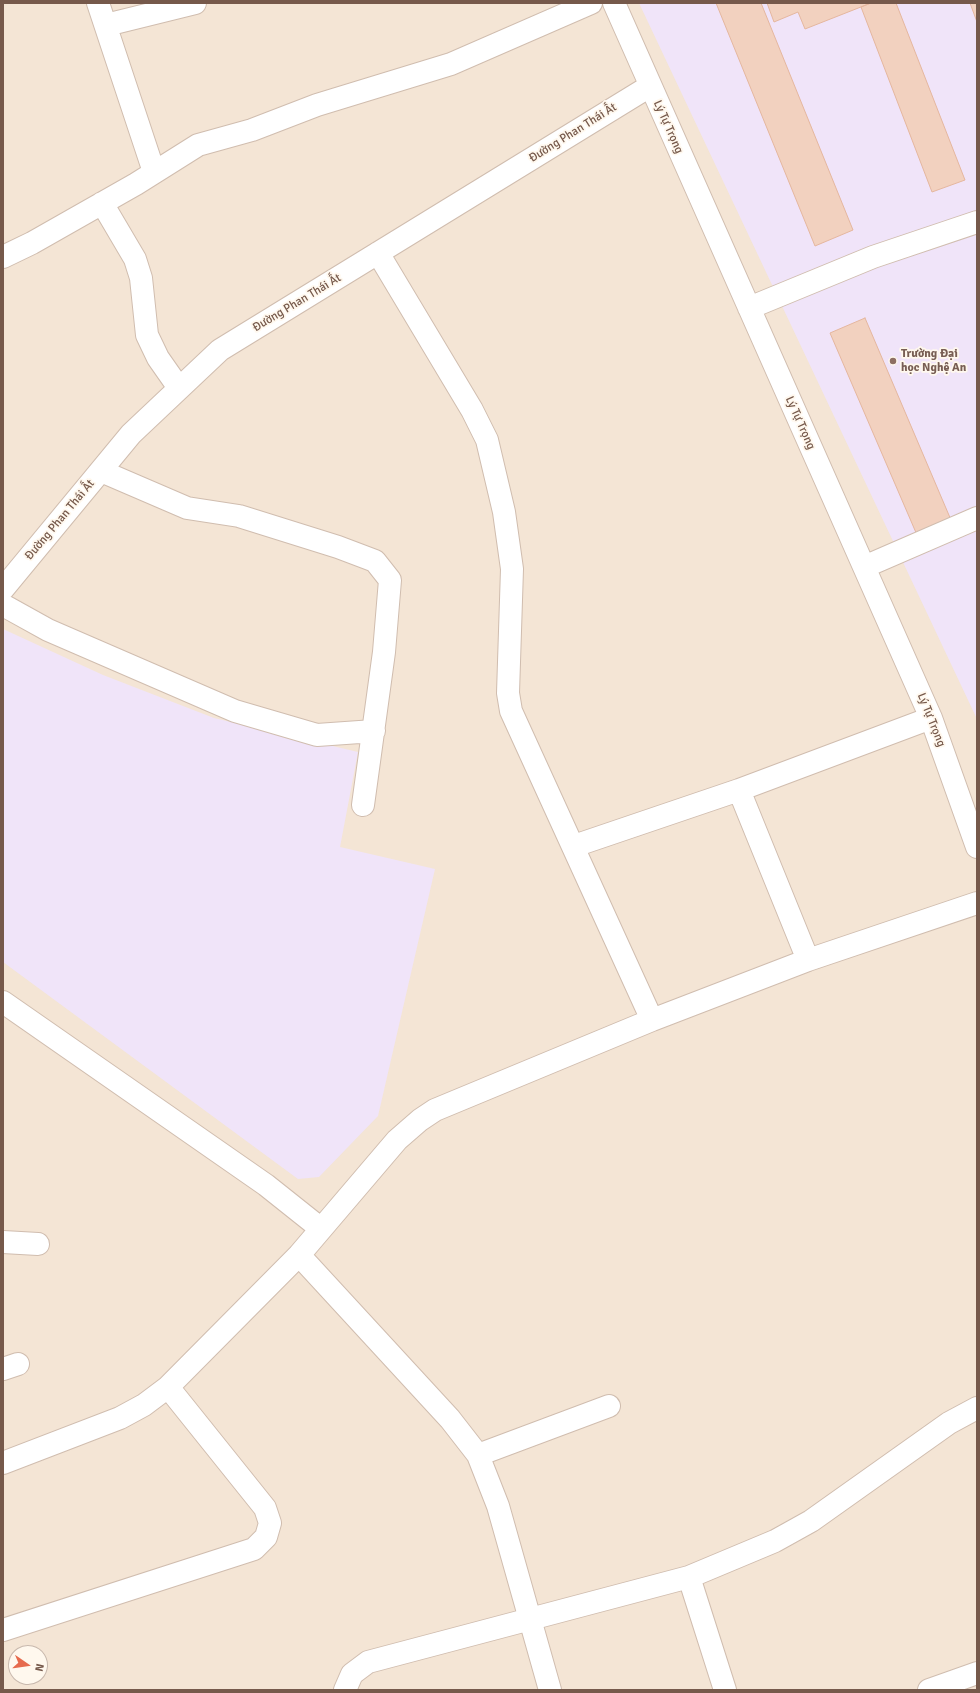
<!DOCTYPE html>
<html>
<head>
<meta charset="utf-8">
<style>
  body { margin:0 }
  #map { position:relative; width:980px; height:1693px; overflow:hidden; background:#fcf3e7; font-family:Signika,sans-serif }
  canvas { display:block }
  .frame { position:absolute; inset:0; border:4px solid #76594b; pointer-events:none }
  .north { position:absolute; left:8px; top:1645px; width:40px; height:40px; box-sizing:border-box; background:#fff8ee; border:1px solid #c8b8ad; border-radius:50%; rotate:103deg; font-size:11px; font-weight:700; line-height:16px; text-align:center; color:#76594b }
  .north::after { content:''; display:block; margin:auto; width:14px; height:18px; background:#e66a4d; clip-path:polygon(50% 0,100% 100%,50% 72%,0 100%) }
</style>
</head>
<body>
<div id="map">
<canvas width="980" height="1693"></canvas>
<div class="frame"></div>
<div class="north">N</div>
</div>
<script>
const ctx = document.querySelector('canvas').getContext('2d');
ctx.lineJoin = 'round';
function fill(path, color) { ctx.fillStyle = color; ctx.fill(path, 'evenodd'); }
const toPath = rows => new Path2D(rows.map(r => 'M' + r).join(''));
function strokePath(path, color, width, dash) { ctx.strokeStyle = color; ctx.lineWidth = width; ctx.lineCap = dash ? 'butt' : 'round'; ctx.setLineDash(dash || []); ctx.stroke(path); }
function drawText(font, color, halo, rows, align = 'center') {
  ctx.font = font + ' Signika,sans-serif'; ctx.lineWidth = 3.5; ctx.setLineDash([]); ctx.textBaseline = 'middle'; ctx.strokeStyle = halo; ctx.fillStyle = color; for (const [text, x, y, turn = 0] of rows) {
    ctx.save(); ctx.translate(x, y); ctx.rotate((+turn || 0) * Math.PI / 180); ctx.textAlign = isNaN(turn) ? turn : align; if (halo) ctx.strokeText(text, 0, 0); ctx.fillText(text, 0, 0); ctx.restore();
  }
}
fill(toPath([
  [3,3,977,3,977,1690,3,1690],
  [16,1653,40,1653,40,1677,16,1677]
]), '#f4e5d5');
fill(toPath([
  [639,3,977,3,977,719],
  [3,629,103,675,214,718,358,752,340,847,435,869,378,1116,319,1177,298,1179,3,962]
]), '#f0e4f9');
const building = toPath([
  [716,3,761,3,853,230,815,246,716,3],
  [767,3,871,3,805,29,798,12,774,22,767,3],
  [871,3,896,3,965,180,932,192,861,7,871,3],
  [970,3,977,3,977,22,970,3],
  [865,318,951,520,917,535,830,333,865,318]
]);
fill(building, '#f2d1bf');
strokePath(building, '#e5b79f', 1);
const minor = toPath([
  [98,3,154,172],
  [614,3,931,718,977,847],
  [106,25,195,3],
  [102,203,135,259,141,278,147,335,158,358,179,388],
  [378,253,472,410,487,440,504,512,512,569,508,693,511,711,652,1020],
  [3,257,32,243,136,184,198,145,252,130,317,105,451,64,591,3],
  [749,308,873,257,977,222],
  [101,471,187,508,239,516,338,547,375,561,390,580,384,652,363,805],
  [864,567,977,518],
  [3,589,131,434,220,350,650,86],
  [3,605,48,630,235,711,317,735,374,731],
  [739,790,808,960],
  [574,846,739,790,931,718],
  [3,1002,266,1185,320,1228],
  [3,1242,38,1244],
  [299,1255,450,1419,478,1455,498,1506,550,1690],
  [3,1369,18,1364],
  [478,1455,609,1406],
  [3,1463,120,1418,144,1405,168,1387,299,1255,397,1140,420,1120,435,1110,652,1020,808,960,977,903],
  [689,1577,725,1690],
  [3,1630,254,1549,266,1537,270,1523,265,1508,168,1387],
  [345,1690,352,1674,368,1662,689,1577,775,1541,811,1521,949,1423,977,1408],
  [929,1690,977,1673]
]);
strokePath(minor, '#d0bdaf', 24);
strokePath(minor, '#fff', 22);
for (const [x, y, r, color] of [
  [893,361,4,"#8d6e63"]
]) { const dot = new Path2D(); dot.arc(x, y, r, 0, 2 * Math.PI); ctx.fillStyle = color; ctx.fill(dot); strokePath(dot, '#fff8ee', 1.5); }
drawText('12px', '#76594b', '#fff8ee', [
  ["Lý Tự Trọng",668,127,66],
  ["Đường Phan Thái Ất",573,133,-32],
  ["Đường Phan Thái Ất",297,303,-31],
  ["Lý Tự Trọng",800,423,66],
  ["Đường Phan Thái Ất",60,520,-50],
  ["Lý Tự Trọng",931,720,68]
]);
drawText('bold 12px', '#785e54', '#fff8ee', [
  ["Trường Đại",901,354],
  ["học Nghệ An",901,368]
], 'left');
</script>
</body>
</html>
